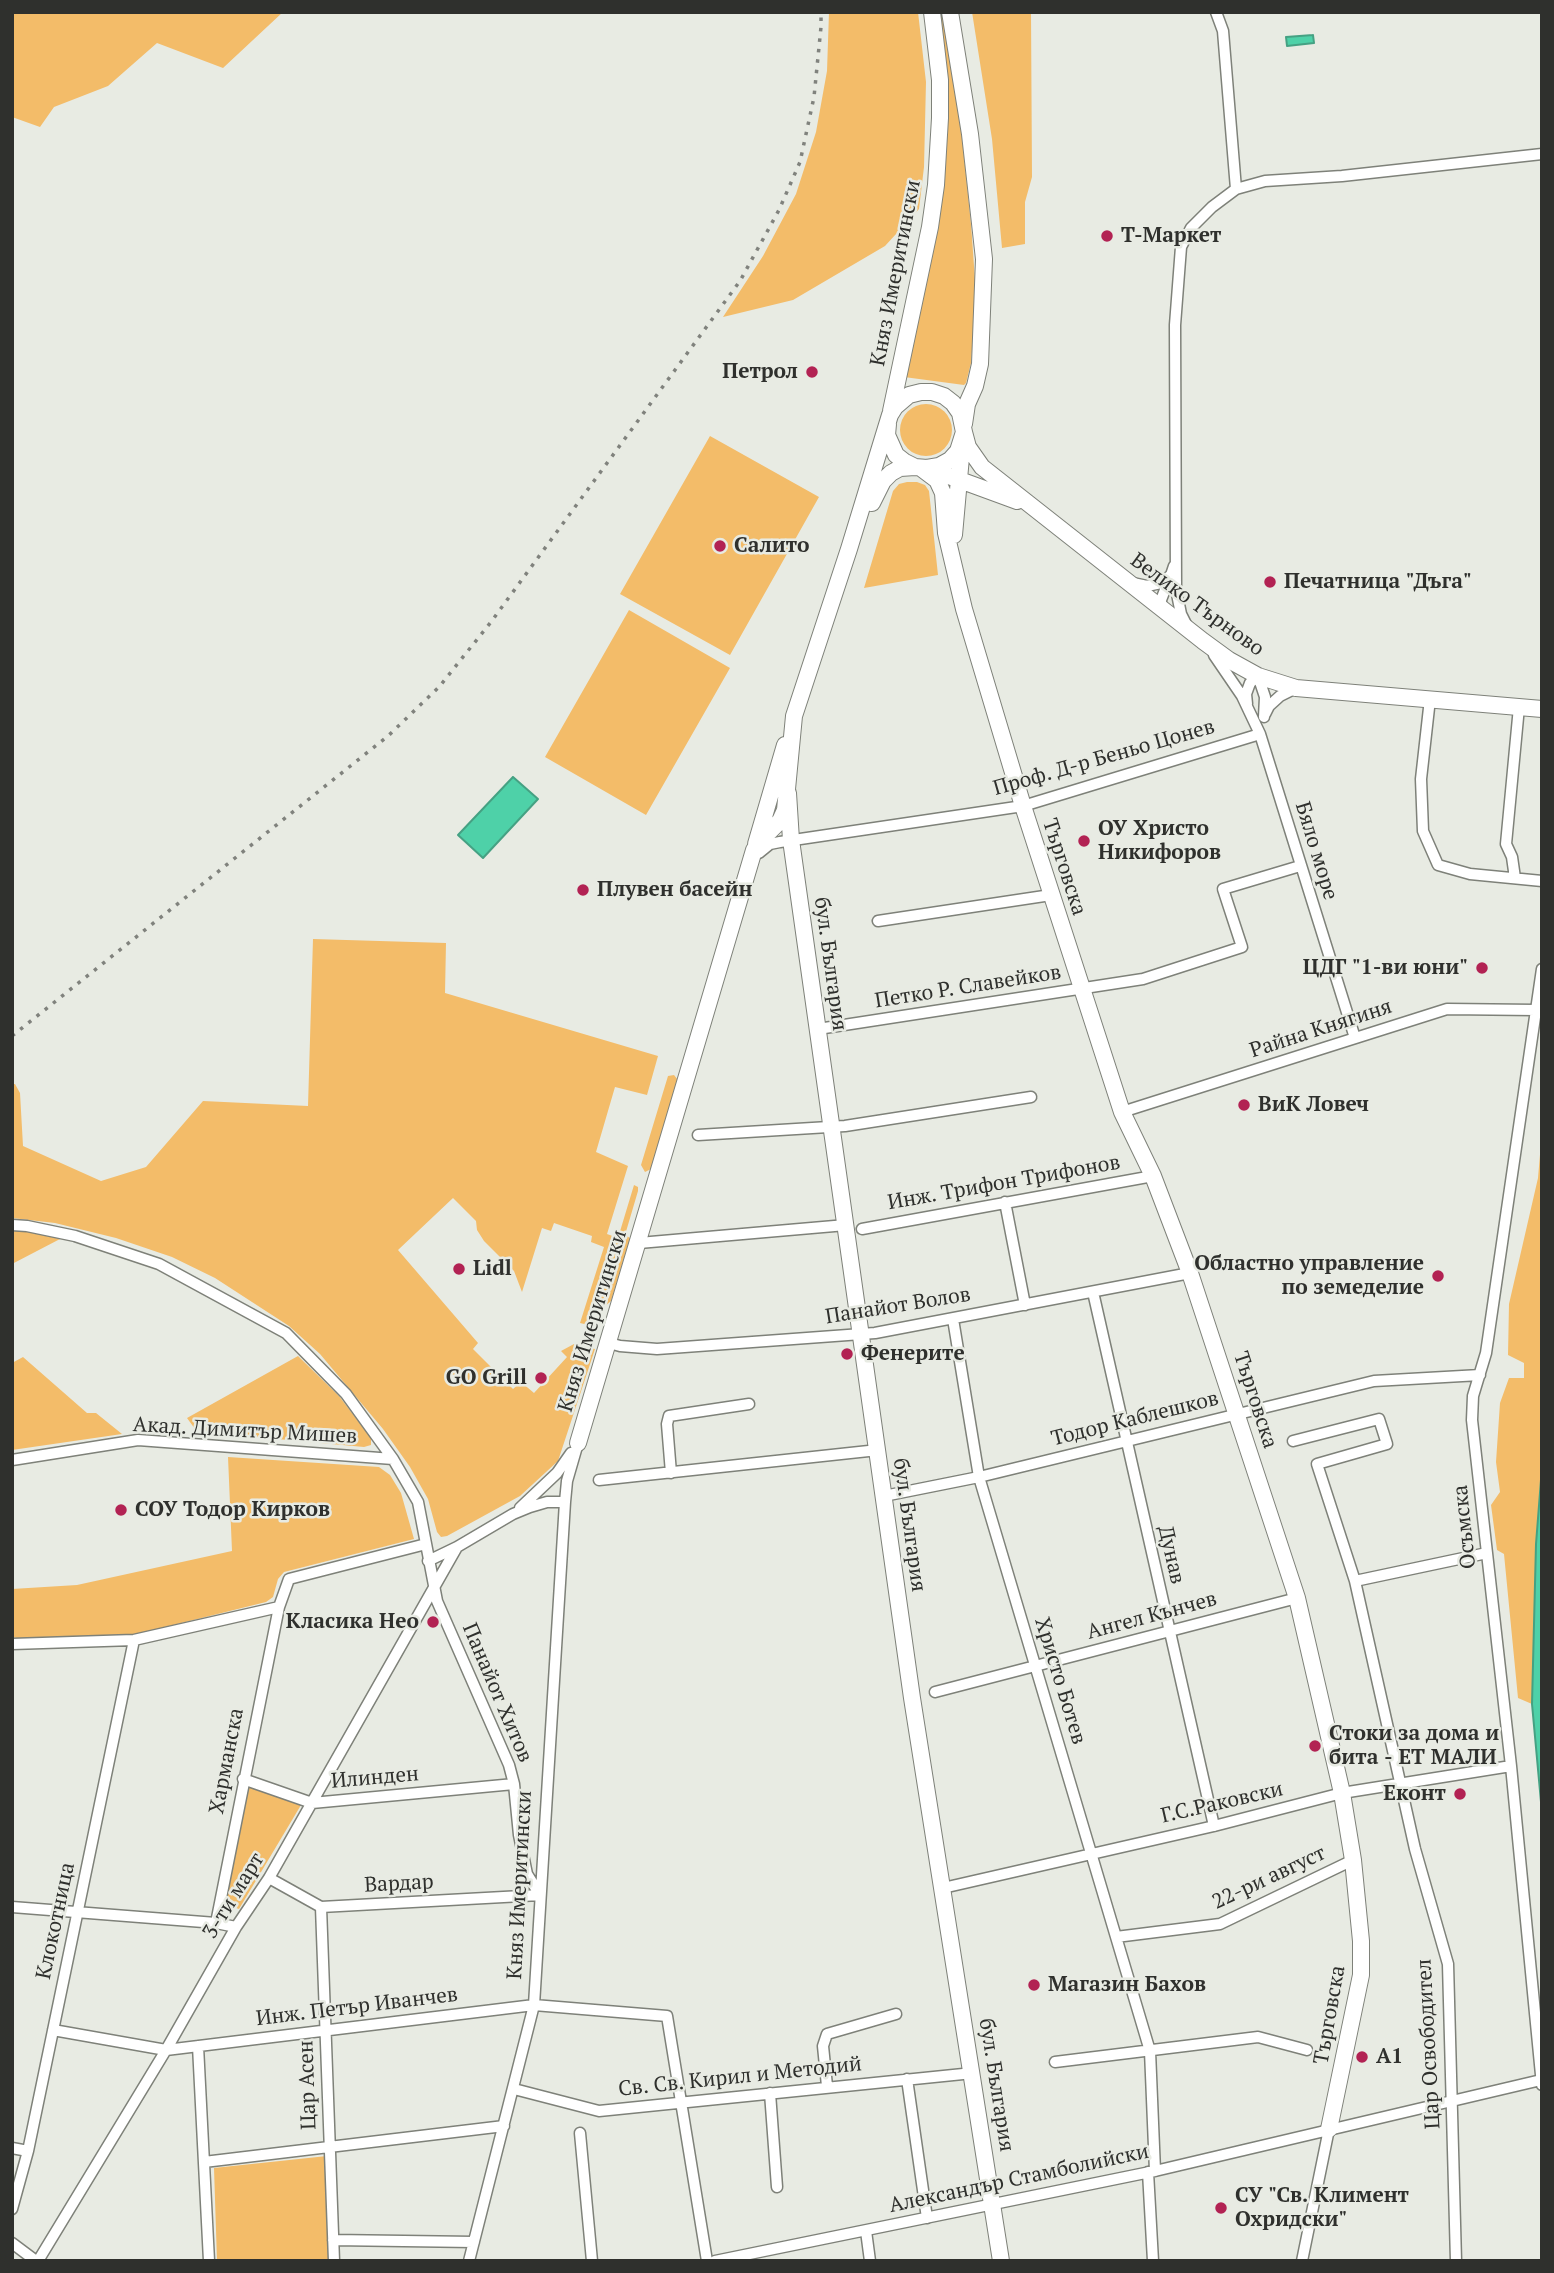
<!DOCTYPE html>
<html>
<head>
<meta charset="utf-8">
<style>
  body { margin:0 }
  #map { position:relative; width:1554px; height:2273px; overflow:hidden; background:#e8ebe3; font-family:"PT Serif",serif }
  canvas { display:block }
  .frame { position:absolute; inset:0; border:14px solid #2f302d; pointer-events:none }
</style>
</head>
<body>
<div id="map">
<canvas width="1554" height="2273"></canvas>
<div class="frame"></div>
</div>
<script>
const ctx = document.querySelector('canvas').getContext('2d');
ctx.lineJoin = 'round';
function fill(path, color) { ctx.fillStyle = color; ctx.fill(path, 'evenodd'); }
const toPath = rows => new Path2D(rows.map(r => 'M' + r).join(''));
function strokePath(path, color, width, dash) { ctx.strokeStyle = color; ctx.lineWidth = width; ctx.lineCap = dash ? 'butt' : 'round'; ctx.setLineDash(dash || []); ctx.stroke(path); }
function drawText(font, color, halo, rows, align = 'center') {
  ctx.font = font + ' "PT Serif",serif'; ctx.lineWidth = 5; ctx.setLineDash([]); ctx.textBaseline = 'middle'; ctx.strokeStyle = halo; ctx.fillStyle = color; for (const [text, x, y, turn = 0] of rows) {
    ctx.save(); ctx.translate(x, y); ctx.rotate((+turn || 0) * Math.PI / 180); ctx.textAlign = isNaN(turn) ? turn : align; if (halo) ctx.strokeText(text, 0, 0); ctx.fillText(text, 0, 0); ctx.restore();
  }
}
fill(toPath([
  [12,12,283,12,223,68,157,43,108,86,54,107,40,127,12,117],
  [829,12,918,12,926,82,924,167,919,209,885,246,793,300,723,317,763,256,796,194,816,132,827,71],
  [939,12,943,12,959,107,971,224,975,280,973,336,971,363,966,383,964,385,904,377,946,141,948,109,946,71],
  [972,12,1031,12,1032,177,1025,202,1025,244,1002,248,992,139],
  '900 430a26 26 0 1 1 52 0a26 26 0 1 1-52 0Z',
  [710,436,819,497,730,655,620,594],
  [907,482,917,482,925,485,929,491,938,575,864,588,893,491,899,484],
  [629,610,730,668,646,815,545,757],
  [313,939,446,943,445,993,658,1056,647,1095,615,1087,596,1152,628,1166,607,1234,618,1238,634,1185,638,1187,638,1191,625,1235,630,1238,611,1301,604,1307,597,1327,580,1323,604,1247,591,1242,592,1236,554,1223,551,1231,542,1228,522,1292,514,1271,484,1241,477,1230,476,1221,453,1198,398,1250,478,1343,473,1349,513,1389,521,1382,534,1393,567,1357,561,1351,574,1344,595,1349,558,1461,520,1496,447,1536,441,1537,437,1532,428,1499,410,1467,383,1429,320,1354,289,1326,215,1278,172,1257,116,1238,55,1223,12,1218,12,1084,15,1084,20,1093,23,1146,101,1181,146,1167,203,1101,308,1106],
  [674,1075,678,1080,651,1169,645,1172,641,1165,668,1076],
  [1542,1131,1542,1467,1536,1544,1532,1704,1518,1698,1504,1554,1497,1550,1491,1505,1500,1492,1496,1462,1500,1403,1509,1378,1524,1378,1524,1363,1508,1355,1509,1304,1538,1178],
  [12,1230,29,1232,60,1239,12,1264],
  [298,1356,339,1396,371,1438,371,1445,364,1447,223,1434,195,1429,187,1418],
  [23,1357,87,1413,96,1413,122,1434,12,1450,12,1363],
  [228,1457,379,1467,390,1475,401,1493,414,1539,284,1572,278,1579,273,1597,266,1602,133,1635,22,1639,12,1637,12,1589,77,1585,232,1551],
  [247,1786,301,1805,239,1909,224,1904],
  [327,2156,333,2261,217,2261,214,2168]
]), '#f3bc69');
const water = toPath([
  [1313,35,1314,43,1287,46,1286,37,1313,35],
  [513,777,538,799,483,858,458,835,513,777],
  [1542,1467,1542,1813,1532,1704,1536,1544,1542,1467]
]);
fill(water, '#4ed1a8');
strokePath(water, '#45a183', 2);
const street = toPath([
  [1216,12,1223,31,1236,189],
  [1133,583,1147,586,1161,583,1171,575,1174,566],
  [1161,607,1161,600,1170,577],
  [1187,626,1181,614,1176,589,1175,325,1181,247,1191,228,1212,207,1236,189,1265,181,1342,176,1542,154],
  [1214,655,1242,696,1260,734,1355,1038],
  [1430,699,1421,779,1423,831,1438,865,1470,874,1542,881],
  [1247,704,1246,694,1250,683,1258,676,1265,697,1264,717],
  [1265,714,1269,706,1280,696,1296,688],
  [759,853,770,844,780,842,1023,806,1260,734],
  [1515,878,1512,857,1506,844,1519,707],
  [878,921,1051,895],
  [1542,969,1486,1353,1473,1396,1472,1420,1511,1766,1542,2085],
  [818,1029,1143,979,1242,947,1223,889,1300,866],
  [1122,1112,1447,1009,1536,1010],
  [698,1135,845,1126,1031,1097],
  [1005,1202,1025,1305],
  [12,1225,27,1226,75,1236,159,1264,286,1333,346,1394,393,1459,418,1502,437,1601,509,1765,514,1784,519,1835,527,1874,540,1895,321,1907,269,1878],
  [862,1229,1153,1176],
  [639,1243,846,1225],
  [1093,1292,1214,1826],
  [953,1319,979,1477,1150,2051,1155,2171],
  [609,1343,620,1346,657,1349,875,1333,1190,1273],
  [1293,1441,1379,1419,1387,1444,1317,1464,1355,1581,1415,1849,1448,1964,1456,2261],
  [12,1460,138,1440,393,1459],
  [671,1473,667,1424,669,1416,749,1404],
  [599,1480,878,1450],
  [884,1496,979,1477,1374,1381,1480,1375],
  [520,1508,557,1473,571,1453],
  [428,1561,457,1547],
  [1355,1581,1487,1553],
  [12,1644,134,1640,279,1607,289,1579,426,1544],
  [935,1692,1297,1598],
  [243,1779,312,1803,514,1784],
  [943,1888,1214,1826,1342,1793,1511,1766],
  [12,1907,216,1923,236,1927],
  [321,1907,334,2261],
  [216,1923,279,1607],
  [1116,1937,1220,1924,1353,1860],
  [53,2030,166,2050,534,2005,667,2016,707,2261],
  [198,2046,209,2261],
  [1055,2062,1258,2037,1307,2050],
  [907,2079,927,2218],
  [827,2086,823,2046,827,2034,896,2014],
  [514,2089,599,2111,973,2073],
  [770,2093,777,2187],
  [580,2133,592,2261],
  [12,2148,28,2151],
  [204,2162,504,2126],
  [1148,2172,1153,2261],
  [12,2209,28,2151,134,1640],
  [866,2231,870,2261],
  [333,2240,474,2242],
  [12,2243,36,2261],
  [38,2261,166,2050,236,1927,269,1878,457,1547,513,1514,530,1507,547,1502,565,1502],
  [469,2261,534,2005,565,1502,567,1481,578,1443],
  [715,2261,1155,2171,1541,2080],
  [1302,2261,1329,2129]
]);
const secondary = toPath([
  [950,12,970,134,984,259,980,364,975,386,967,404,964,424],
  [891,411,930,227,936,185,940,118,940,80,932,12],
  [964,432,968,447,982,467,1203,641,1229,660,1258,676,1296,688,1542,709],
  [921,468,937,480,943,493,946,533,964,609,1023,806,1122,1112,1153,1176,1190,1273,1297,1598,1342,1793,1353,1860,1361,1941,1361,1975,1329,2129],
  [927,468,1017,501],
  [872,503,883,481,891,473,900,468,915,467],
  [954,535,962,446],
  [788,793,791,840,912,1698,1001,2261],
  [756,844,785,745],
  [578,1443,754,850,765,836,780,821,785,810,794,716,849,549,890,415,895,407,909,395,921,392,932,392,944,396,953,403,960,413,964,432,958,451,950,460,939,466,927,468,915,467,905,462,896,455,887,435,888,424]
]);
strokePath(street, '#7e8179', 13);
strokePath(secondary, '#7e8179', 18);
strokePath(street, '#fff', 10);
strokePath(secondary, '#fff', 16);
strokePath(toPath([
  [12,1036,388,736,439,687,491,622,740,281,779,210,800,162,814,97,821,27,821,12]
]), '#80827d', 3.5, [3.5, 7]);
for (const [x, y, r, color] of [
  [1107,236,7,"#b22253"],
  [812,372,7,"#b22253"],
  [720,546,7,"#b22253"],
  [1270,582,7,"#b22253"],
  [1084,841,7,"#b22253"],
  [583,890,7,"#b22253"],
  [1482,968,7,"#b22253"],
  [1244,1105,7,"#b22253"],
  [459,1269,7,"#b22253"],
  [1438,1276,7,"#b22253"],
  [847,1354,7,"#b22253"],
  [541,1378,7,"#b22253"],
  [121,1510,7,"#b22253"],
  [433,1622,7,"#b22253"],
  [1315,1746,7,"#b22253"],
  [1460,1794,7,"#b22253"],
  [1034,1985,7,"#b22253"],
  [1362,2057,7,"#b22253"],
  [1221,2208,7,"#b22253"]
]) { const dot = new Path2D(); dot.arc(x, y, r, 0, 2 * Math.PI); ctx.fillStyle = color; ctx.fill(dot); strokePath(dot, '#e8ebe3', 2.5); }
drawText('bold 21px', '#2f302d', '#e8ebe3', [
  ["Т-Маркет",1121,236],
  ["Петрол",798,372,"right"],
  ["Салито",734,546],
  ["Печатница \"Дъга\"",1284,582],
  ["ОУ Христо",1098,829],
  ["Никифоров",1098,853],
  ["Плувен басейн",597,890],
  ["ЦДГ \"1-ви юни\"",1468,968,"right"],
  ["ВиК Ловеч",1258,1105],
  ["Областно управление",1424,1264,"right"],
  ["по земеделие",1424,1288,"right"],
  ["Lidl",473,1269],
  ["Фенерите",861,1354],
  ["GO Grill",527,1378,"right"],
  ["СОУ Тодор Кирков",135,1510],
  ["Класика Нео",419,1622,"right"],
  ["Стоки за дома и",1329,1734],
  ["бита - ЕТ МАЛИ",1329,1758],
  ["Еконт",1446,1794,"right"],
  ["Магазин Бахов",1048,1985],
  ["A1",1376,2057],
  ["СУ \"Св. Климент",1235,2196],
  ["Охридски\"",1235,2220]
], 'left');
drawText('21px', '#2f302d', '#e8ebe3', [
  ["Княз Имеритински",896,273,-79],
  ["Велико Търново",1197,605,36],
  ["Проф. Д-р Беньо Цонев",1104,758,-16],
  ["Бяло море",1316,851,73],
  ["Търговска",1064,867,72],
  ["бул. България",830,964,82],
  ["Петко Р. Славейков",968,987,-9],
  ["Райна Княгиня",1321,1029,-18],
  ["Инж. Трифон Трифонов",1004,1183,-10],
  ["Панайот Волов",898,1306,-9],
  ["Княз Имеритински",593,1321,-73],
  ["Търговска",1255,1400,72],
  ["Тодор Каблешков",1135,1419,-14],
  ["Акад. Димитър Мишев",245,1431,3],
  ["бул. България",909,1525,82],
  ["Осъмска",1465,1527,-96],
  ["Дунав",1171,1555,77],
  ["Ангел Кънчев",1152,1616,-15],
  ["Христо Ботев",1060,1681,73],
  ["Панайот Хитов",497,1693,67],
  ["Харманска",227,1761,-79],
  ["Илинден",375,1778,-5],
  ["Г.С.Раковски",1222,1803,-13],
  ["22-ри август",1269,1878,-25],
  ["Вардар",399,1884,-3],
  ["Княз Имеритински",520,1885,-87],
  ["3-ти март",234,1896,-58],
  ["Клокотница",56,1921,-78],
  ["Инж. Петър Иванчев",357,2007,-7],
  ["Търговска",1330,2015,-80],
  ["Цар Освободител",1429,2044,-93],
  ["Св. Св. Кирил и Методий",740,2077,-6],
  ["Цар Асен",308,2085,-92],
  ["бул. България",996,2085,81],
  ["Александър Стамболийски",1019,2179,-12]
]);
</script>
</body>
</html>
